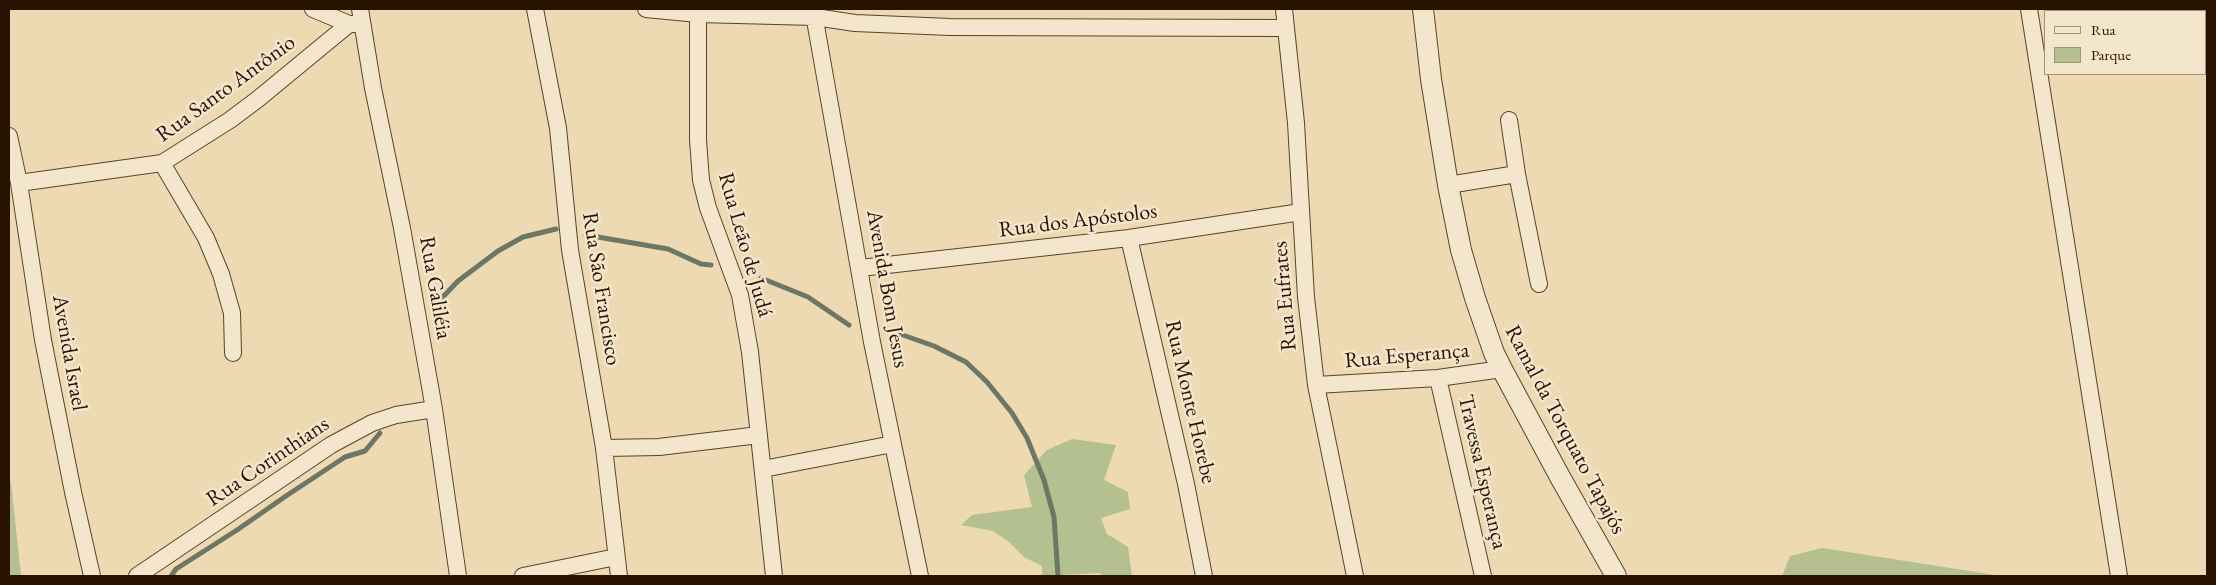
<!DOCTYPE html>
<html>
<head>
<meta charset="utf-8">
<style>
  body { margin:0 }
  #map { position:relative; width:2216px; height:585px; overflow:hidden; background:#edd9b2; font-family:"EB Garamond",serif }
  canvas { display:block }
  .frame { position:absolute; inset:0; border:10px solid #271300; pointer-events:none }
  .legend { position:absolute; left:2044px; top:10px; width:162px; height:65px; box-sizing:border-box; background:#f3e6cd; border:1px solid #a1927b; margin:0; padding:6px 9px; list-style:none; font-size:15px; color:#271300 }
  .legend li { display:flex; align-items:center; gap:10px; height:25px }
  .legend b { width:25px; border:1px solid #a1927b }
</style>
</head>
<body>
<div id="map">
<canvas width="2216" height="585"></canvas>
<div class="frame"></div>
<ul class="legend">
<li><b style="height:6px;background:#f3e6cd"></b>Rua</li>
<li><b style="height:14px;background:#b4c08f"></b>Parque</li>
</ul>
</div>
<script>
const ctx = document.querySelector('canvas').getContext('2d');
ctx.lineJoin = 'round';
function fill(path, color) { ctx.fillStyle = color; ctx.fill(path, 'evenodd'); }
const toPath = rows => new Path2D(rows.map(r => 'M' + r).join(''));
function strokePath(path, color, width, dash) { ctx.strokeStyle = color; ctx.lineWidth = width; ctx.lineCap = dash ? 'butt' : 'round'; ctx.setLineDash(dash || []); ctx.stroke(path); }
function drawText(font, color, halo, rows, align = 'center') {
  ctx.font = font + ' "EB Garamond",serif'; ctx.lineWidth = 5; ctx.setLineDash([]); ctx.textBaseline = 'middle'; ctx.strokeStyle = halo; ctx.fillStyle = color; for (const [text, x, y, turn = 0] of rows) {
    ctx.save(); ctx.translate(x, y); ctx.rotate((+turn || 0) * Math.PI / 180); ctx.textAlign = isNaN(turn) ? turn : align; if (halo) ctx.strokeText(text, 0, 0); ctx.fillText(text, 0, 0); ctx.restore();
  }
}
fill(toPath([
  [1072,439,1116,445,1104,480,1128,492,1130,509,1101,518,1107,534,1128,547,1132,576,1102,576,1100,573,1042,576,1042,566,1024,557,1009,542,993,531,961,525,972,515,1032,507,1024,475,1047,450],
  [9,482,11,482,21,576,9,576],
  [1822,548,2002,576,1782,576,1790,556]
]), '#b4c08f');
strokePath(toPath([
  [586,235,668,249,701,264,711,265],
  [761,278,808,297,849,325],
  [440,300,458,281,498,251,523,237,556,229],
  [900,334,934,346,966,362,987,382,1012,413,1027,438,1044,480,1054,517,1058,576],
  [171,576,176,569,237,530,286,496,345,457,365,451,380,433]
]), '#6c7765', 5);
const minor = toPath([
  [313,9,349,24],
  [360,9,373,88,402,228,434,409,458,576],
  [535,9,558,128,570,250,604,448,619,576],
  [646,9,698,14,815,17,855,23,950,27,1286,28],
  [813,9,872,342,920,576],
  [1284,9,1296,123,1306,297,1316,385,1355,576],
  [2029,9,2119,576],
  [698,14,698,140,701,180,708,208,740,295,750,352,774,576],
  [1509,120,1517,174,1539,284],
  [9,136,19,183,43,340,73,492,92,576],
  [162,163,206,238,221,274,232,313,233,353],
  [19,183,162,163,230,120,258,99,349,24,362,24],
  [1448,185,1517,174],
  [1129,238,1186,484,1204,576],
  [860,268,1129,238,1301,212],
  [1438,378,1483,576],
  [1316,385,1438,378,1502,369],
  [604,448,659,447,759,435],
  [763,469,893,444],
  [137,576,331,445,372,423,396,415,434,409],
  [523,576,616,557]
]);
const tertiary = toPath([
  [1423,9,1431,79,1448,185,1461,250,1475,298,1494,353,1502,369,1560,477,1616,576]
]);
strokePath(minor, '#58442c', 18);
strokePath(tertiary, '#58442c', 22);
strokePath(minor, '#f3e6cd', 16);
strokePath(tertiary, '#f3e6cd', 20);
drawText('22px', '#271300', '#f3e6cd', [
  ["Rua Santo Antônio",226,89,-36],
  ["Rua dos Apóstolos",1078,221,-7],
  ["Rua Leão de Judá",745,245,74],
  ["Rua Galiléia",435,288,80],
  ["Rua São Francisco",601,289,81],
  ["Avenida Bom Jesus",887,289,80],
  ["Rua Eufrates",1285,296,-95],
  ["Avenida Israel",69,353,80],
  ["Rua Esperança",1407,356,-5],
  ["Rua Monte Horebe",1190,402,77],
  ["Ramal da Torquato Tapajós",1565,430,62],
  ["Rua Corinthians",268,462,-34],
  ["Travessa Esperança",1482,472,77]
]);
</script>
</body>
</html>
